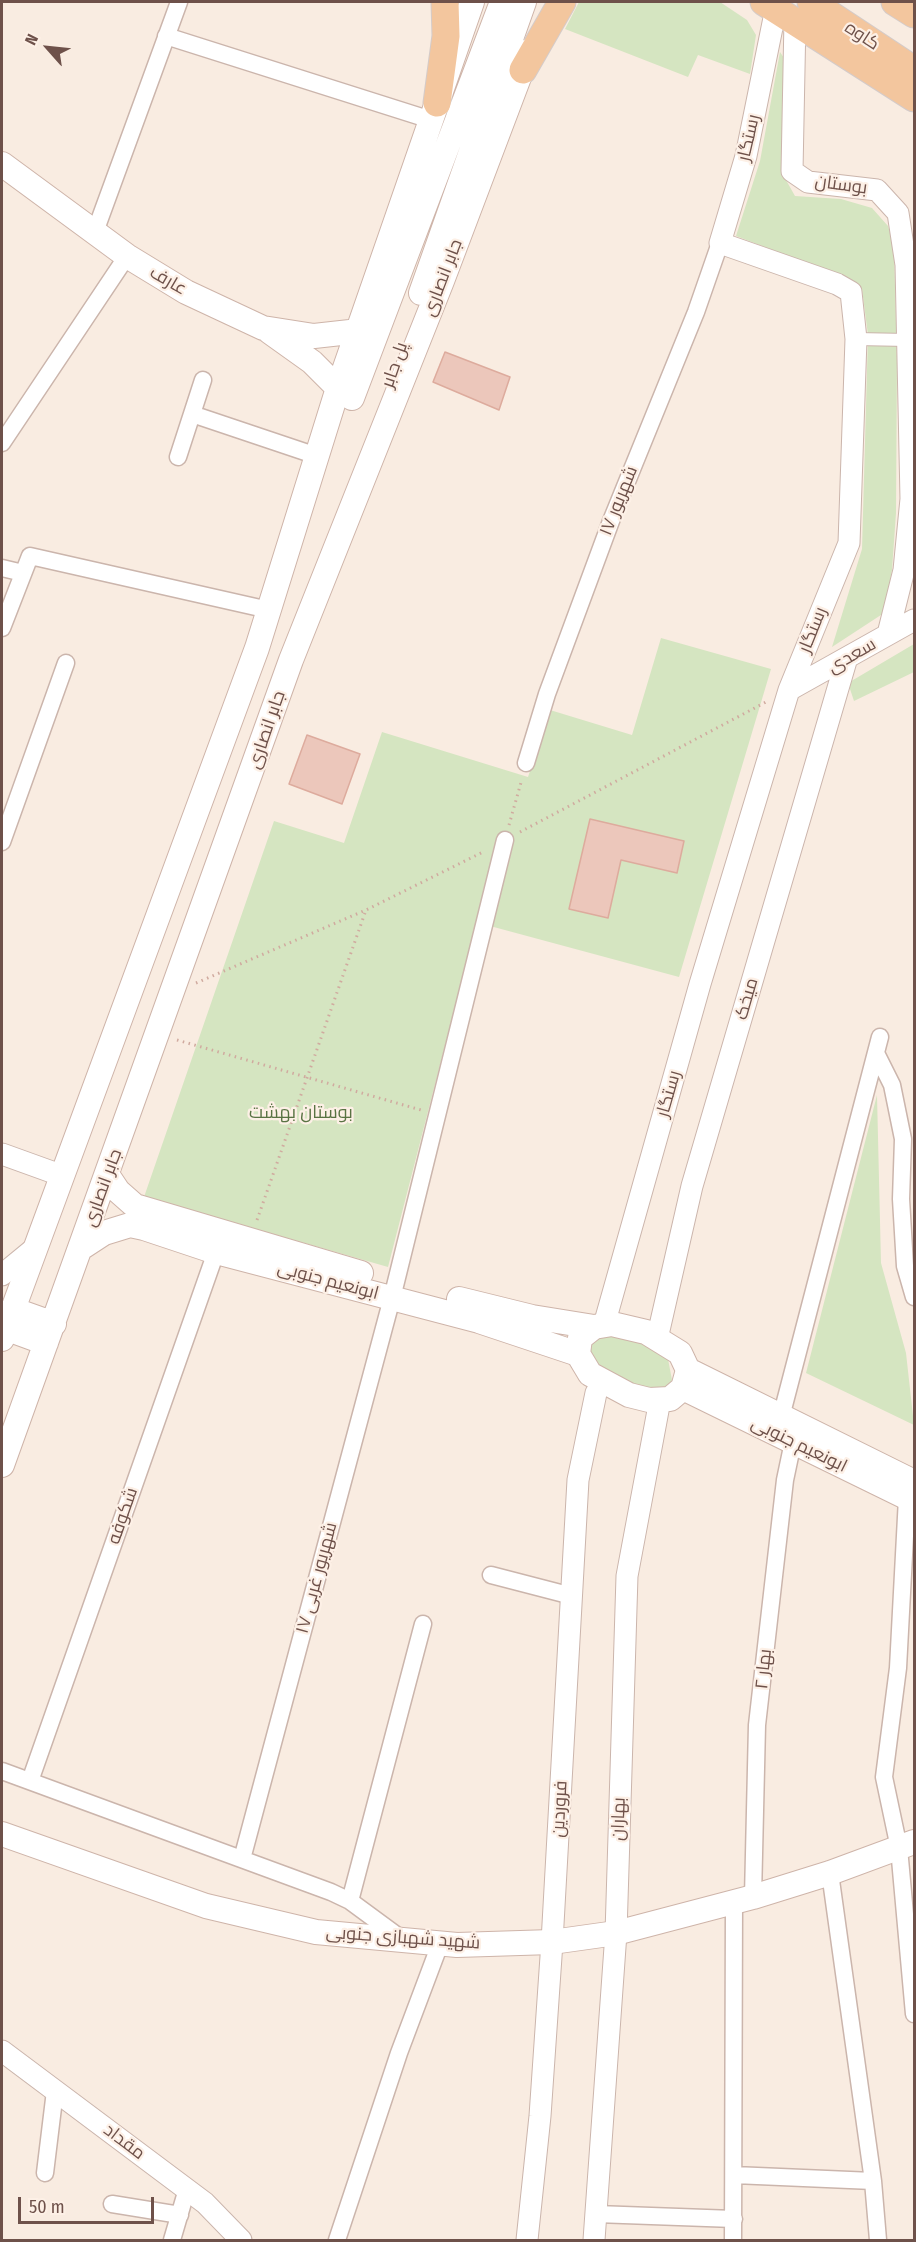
<!DOCTYPE html>
<html>
<head>
<meta charset="utf-8">
<style>
  body { margin:0 }
  #map { position:relative; width:916px; height:2242px; overflow:hidden; background:#f9ece1; font-family:"Fira Sans Condensed",sans-serif }
  canvas { display:block }
  .frame { position:absolute; inset:0; border:3px solid #6e514a; pointer-events:none }
  .north { position:absolute; left:18px; top:18px; width:60px; height:60px; -webkit-text-stroke:4px #fdf0e6; paint-order:stroke; rotate:297deg; font-size:16px; font-weight:700; line-height:24px; text-align:center; color:#6e514a }
  .north::after { content:''; display:block; margin:auto; width:21px; height:27px; background:#6e514a; clip-path:polygon(50% 0,100% 100%,50% 72%,0 100%) }
  .scale { position:absolute; left:18px; top:2197px; width:136px; height:27px; box-sizing:border-box; border:3px solid #6e514a; border-top:0; padding-left:8px; font-size:18px; line-height:21px; white-space:nowrap; color:#6e514a; -webkit-text-stroke:4px #fdf0e6; paint-order:stroke }
</style>
</head>
<body>
<div id="map">
<canvas width="916" height="2242"></canvas>
<div class="frame"></div>
<div class="north">N</div>
<div class="scale">50 m</div>
</div>
<script>
const ctx = document.querySelector('canvas').getContext('2d');
ctx.lineJoin = 'round';
function fill(path, color) { ctx.fillStyle = color; ctx.fill(path, 'evenodd'); }
const toPath = rows => new Path2D(rows.map(r => 'M' + r).join(''));
function strokePath(path, color, width, dash) { ctx.strokeStyle = color; ctx.lineWidth = width; ctx.lineCap = dash ? 'butt' : 'round'; ctx.setLineDash(dash || []); ctx.stroke(path); }
function drawText(font, color, halo, rows, align = 'center') {
  ctx.font = font + ' "Fira Sans Condensed",Cairo,sans-serif'; ctx.lineWidth = 4.5; ctx.setLineDash([]); ctx.textBaseline = 'middle'; ctx.strokeStyle = halo; ctx.fillStyle = color; for (const [text, x, y, turn = 0] of rows) {
    ctx.save(); ctx.translate(x, y); ctx.rotate((+turn || 0) * Math.PI / 180); ctx.textAlign = isNaN(turn) ? turn : align; if (halo) ctx.strokeText(text, 0, 0); ctx.fillText(text, 0, 0); ctx.restore();
  }
}
fill(toPath([
  [579,2,720,2,747,20,756,35,750,74,698,55,688,77,565,29],
  [780,52,788,64,782,173,795,196,841,199,872,208,888,226,894,246,897,362,896,513,892,570,884,613,832,647,862,549,868,335,862,289,835,274,736,236,760,161],
  [661,638,771,669,679,977,490,926,498,839,388,1267,144,1197,274,821,344,843,382,732,528,777,550,710,632,735],
  [914,644,914,672,854,701,848,683],
  [877,1095,881,1263,906,1353,914,1425,806,1373],
  [600,1334,618,1334,649,1345,668,1359,672,1380,666,1391,655,1395,598,1372,588,1352,592,1340]
]), '#d5e5c1');
const building = toPath([
  [445,352,510,377,499,410,433,382,445,352],
  [307,735,360,754,342,804,289,784,307,735],
  [590,819,684,841,677,873,621,860,608,918,569,909,590,819]
]);
fill(building, '#ecc7bb');
strokePath(building, '#ddab9d', 1.5);
const pedestrian = toPath([
  [856,339,908,340]
]);
const minor = toPath([
  [166,36,431,120],
  [95,232,179,2],
  [192,414,317,456],
  [2,443,127,256],
  [178,457,203,380],
  [2,568,23,573],
  [2,628,30,556,269,610],
  [526,763,547,694,611,521,696,312,720,243],
  [2,842,66,663],
  [876,1053,892,1085,903,1139,901,1199,905,1266,914,1297],
  [781,1417,880,1037],
  [907,1498,898,1668,884,1777,899,1848,914,2014],
  [491,1575,572,1596],
  [2,1771,331,1892,350,1901,403,1940],
  [30,1781,216,1252],
  [242,1859,392,1298,505,840],
  [830,1873,873,2181,878,2240],
  [753,1897,757,1725,785,1480,793,1442],
  [350,1901,423,1624],
  [45,2173,55,2091],
  [734,2175,873,2181],
  [112,2204,180,2215],
  [596,2214,734,2219],
  [172,2240,187,2189],
  [337,2240,399,2053,440,1944],
  [733,2240,734,1902]
]);
const tertiary = toPath([
  [795,19,792,171,808,182,877,190,898,213,906,265,911,499,904,570,888,634],
  [789,690,914,620],
  [2,1154,63,1176],
  [2,1275,36,1247],
  [604,1325,700,984,789,690,849,543,856,339,851,292,837,284,720,243,746,156,776,8],
  [657,1339,692,1186,846,661],
  [2,2051,205,2203,241,2240],
  [527,2240,540,2116,552,1942,578,1480,596,1393,603,1381],
  [594,2240,616,1933,627,1576,660,1400]
]);
const secondary = toPath([
  [2,164,127,256,186,292,263,328,314,336,359,331],
  [421,293,524,2],
  [270,332,312,362,338,388],
  [352,398,502,2],
  [108,1176,118,1191,135,1206,361,1273],
  [81,1248,104,1233,130,1225,144,1228,216,1252,479,1321,578,1354],
  [459,1299,532,1317,594,1327],
  [12,1309,54,1324],
  [612,1324,646,1332,680,1353,688,1370,683,1388,670,1399,649,1400,629,1395,590,1374,578,1354,580,1338,594,1327,612,1324],
  [5,1328,46,1343],
  [2,1339,257,648,338,388,472,2],
  [688,1370,914,1482],
  [683,1388,914,1501],
  [2,1465,291,660,442,281,529,51],
  [2,1834,206,1906,316,1932,457,1945,552,1942,616,1933,753,1897,830,1873,914,1842]
]);
const primary = toPath([
  [764,2,914,98],
  [811,2,914,70],
  [895,2,914,14],
  [523,70,562,2],
  [437,103,446,36,445,2]
]);
strokePath(pedestrian, '#cbb5ac', 14);
strokePath(minor, '#cbb5ac', 19);
strokePath(tertiary, '#cbb5ac', 23);
strokePath(secondary, '#ceb4a9', 26);
strokePath(primary, '#d4cbc9', 29);
strokePath(toPath([
  [509,825,522,779],
  [520,832,766,702],
  [196,983,366,910,485,851],
  [177,1040,421,1110],
  [257,1220,366,910]
]), '#d0aa9f', 3, [1.5, 4.5]);
strokePath(pedestrian, '#fff', 12);
strokePath(minor, '#fff', 16);
strokePath(tertiary, '#fff', 21);
strokePath(secondary, '#fff', 24);
strokePath(primary, '#f3c69e', 27);
drawText('18px', '#6e514a', '#fdf0e6', [
  ["کاوه",862,36,33],
  ["رستگار",749,138,-77],
  ["بوستان",841,185,8],
  ["جابر انصاری",443,278,-69],
  ["عارف",168,281,30],
  ["پل جابر",395,365,-71],
  ["۱۷ شهریور",619,501,-68],
  ["رستگار",813,630,-68],
  ["سعدی",852,656,-30],
  ["جابر انصاری",267,730,-71],
  ["میخک",747,999,-74],
  ["رستگار",669,1094,-74],
  ["جابر انصاری",103,1188,-70],
  ["ابونعیم جنوبی",328,1281,15],
  ["ابونعیم جنوبی",799,1445,26],
  ["شکوفه",123,1516,-71],
  ["۱۷ شهریور غربی",317,1578,-75],
  ["بهار ۲",764,1669,-84],
  ["فروردین",560,1809,-87],
  ["بهاران",619,1819,-88],
  ["شهید شهبازی جنوبی",403,1938,4],
  ["مقداد",124,2142,37]
]);
drawText('18px', '#597343', '#fdf0e6', [
  ["بوستان بهشت",301,1113]
]);
</script>
</body>
</html>
